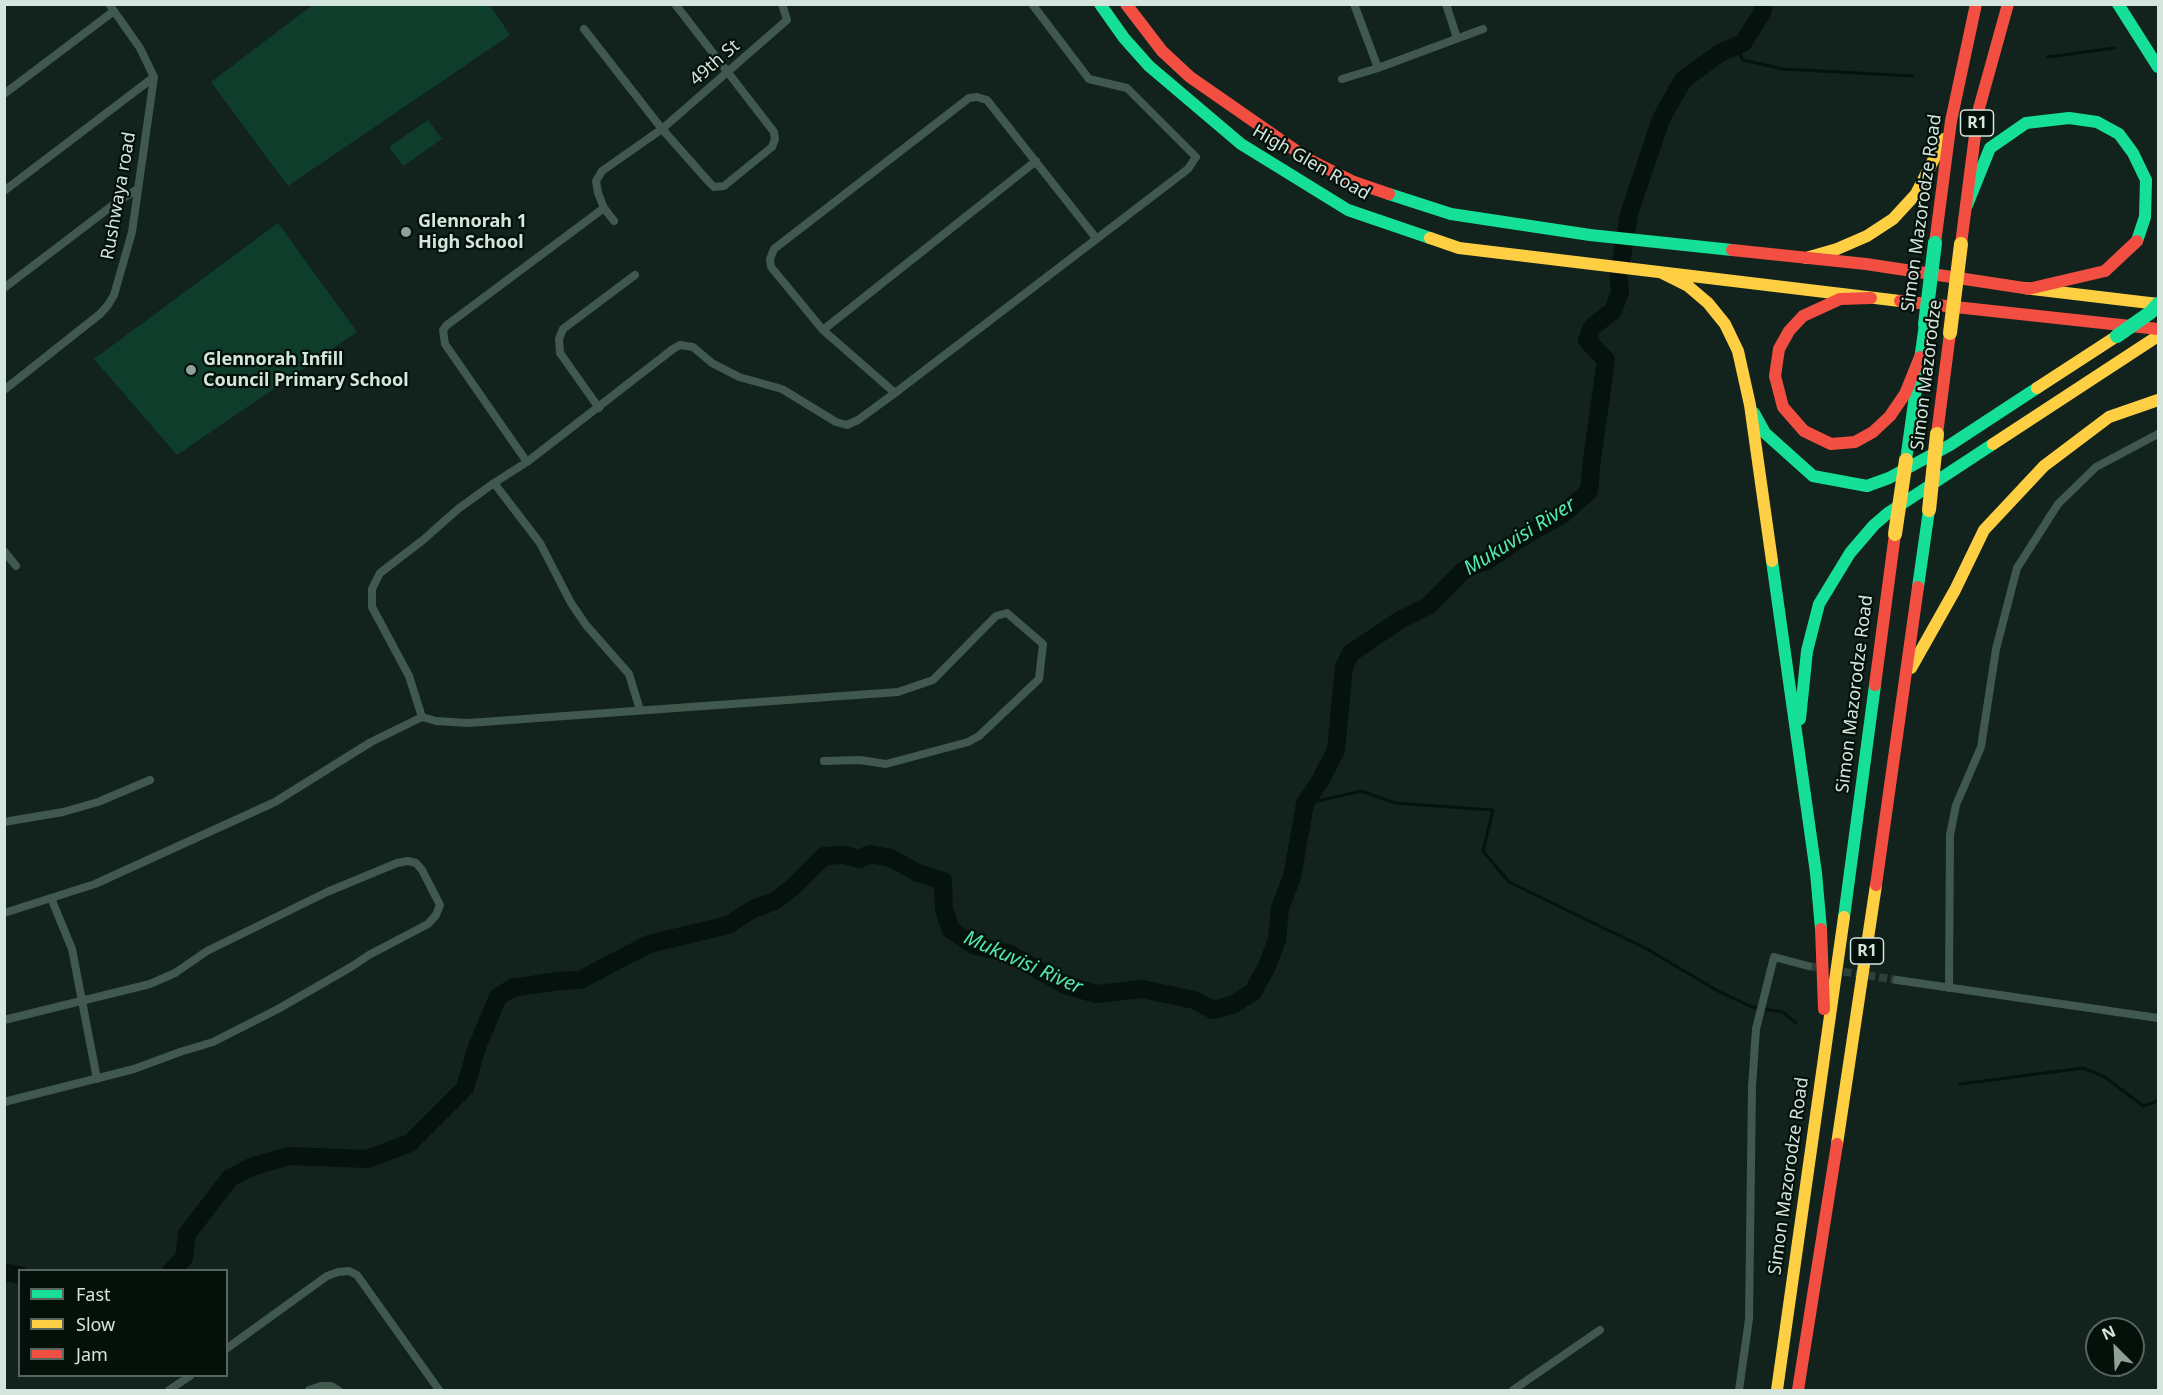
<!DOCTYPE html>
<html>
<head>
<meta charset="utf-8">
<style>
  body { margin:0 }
  #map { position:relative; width:2163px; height:1395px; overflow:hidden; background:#11231c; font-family:"Noto Sans",sans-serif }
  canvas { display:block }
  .frame { position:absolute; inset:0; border:6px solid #d3e5dc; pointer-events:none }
  .legend { position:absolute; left:18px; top:1269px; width:210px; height:108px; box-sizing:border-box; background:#04100a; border:2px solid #57655e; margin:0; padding:8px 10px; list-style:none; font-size:18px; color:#d3e5dc }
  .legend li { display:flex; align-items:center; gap:12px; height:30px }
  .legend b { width:30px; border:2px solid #57655e }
  .north { position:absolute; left:2085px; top:1317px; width:60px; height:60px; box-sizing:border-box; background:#04100a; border:2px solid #57655e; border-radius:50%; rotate:336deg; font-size:16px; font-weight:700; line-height:24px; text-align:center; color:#d3e5dc }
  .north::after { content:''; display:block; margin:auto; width:21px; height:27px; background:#8fa199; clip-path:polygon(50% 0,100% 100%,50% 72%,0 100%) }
</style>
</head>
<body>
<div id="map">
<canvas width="2163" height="1395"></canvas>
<div class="frame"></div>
<ul class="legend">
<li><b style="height:8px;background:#16e098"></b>Fast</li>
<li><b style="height:8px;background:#ffcf43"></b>Slow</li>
<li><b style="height:8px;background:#f24e42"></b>Jam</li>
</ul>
<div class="north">N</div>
</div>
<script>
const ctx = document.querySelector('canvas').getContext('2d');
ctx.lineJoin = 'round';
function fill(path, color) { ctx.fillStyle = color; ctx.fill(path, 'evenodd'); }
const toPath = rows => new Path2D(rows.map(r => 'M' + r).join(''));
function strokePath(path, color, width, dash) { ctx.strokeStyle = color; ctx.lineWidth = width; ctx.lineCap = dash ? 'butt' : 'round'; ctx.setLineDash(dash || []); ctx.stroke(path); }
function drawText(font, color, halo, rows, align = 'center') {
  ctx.font = font + ' "Noto Sans",sans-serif'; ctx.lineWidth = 4.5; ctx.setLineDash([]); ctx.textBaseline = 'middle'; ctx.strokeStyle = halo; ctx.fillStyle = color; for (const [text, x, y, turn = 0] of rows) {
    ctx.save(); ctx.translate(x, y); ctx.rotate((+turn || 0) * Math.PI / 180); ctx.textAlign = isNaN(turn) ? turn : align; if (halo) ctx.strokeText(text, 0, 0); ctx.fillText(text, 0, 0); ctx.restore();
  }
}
fill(toPath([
  [314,4,490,5,510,35,288,186,211,82],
  [428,120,442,139,403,166,389,147],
  [278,223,357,332,177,455,94,359]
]), '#0f3d2c');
strokePath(toPath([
  [1736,46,1743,60,1783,69,1913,76],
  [2048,57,2114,48],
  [1305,804,1361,791,1395,803,1493,810,1483,851,1509,882,1647,949,1718,991,1752,1007,1783,1012,1796,1023],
  [1960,1084,2083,1068,2105,1077,2143,1106,2158,1101]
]), '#05120d', 3);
strokePath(toPath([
  [172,1270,184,1258,187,1234,230,1178,251,1167,289,1156,367,1159,410,1143,465,1088,477,1047,498,997,512,988,558,981,580,980,649,944,728,925,753,909,775,901,793,887,824,856,844,855,859,859,870,854,891,858,918,873,943,881,944,910,951,930,975,946,1008,953,1065,985,1096,994,1142,989,1194,1000,1213,1010,1232,1005,1253,992,1267,966,1277,940,1280,908,1292,877,1305,804,1320,781,1336,750,1344,667,1351,653,1400,620,1428,606,1463,571,1473,565,1485,562,1526,535,1562,515,1589,491,1592,459,1606,360,1587,340,1592,327,1613,311,1620,292,1618,271,1620,268,1629,214,1661,119,1683,80,1720,53,1743,43,1762,13,1764,4],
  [4,1272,20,1275]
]), '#05120d', 18);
strokePath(toPath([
  [1808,966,1897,980]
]), '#2e4039', 8, [8, 4]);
strokePath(toPath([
  [1032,4,1089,79,1127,88,1196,157,1188,169,895,393,823,330,771,267,770,259,774,249,969,98,977,97,987,100,1096,238],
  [1354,4,1378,68],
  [1446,4,1457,38],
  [584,29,662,129,709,182,714,187,724,186,772,147,775,139,774,132,675,4],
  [1342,79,1378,68,1483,29],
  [4,94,114,11],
  [4,191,154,77],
  [614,221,604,208,598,193,596,181,602,171,662,129,787,20,782,4],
  [4,288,117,202,138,189],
  [823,330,1036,161],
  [4,390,100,314,108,305,114,295,132,232,154,77,140,48,109,4],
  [599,408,560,353,559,339,563,329,635,275],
  [527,462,445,344,443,330,447,325,604,208],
  [494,483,540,543,571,603,586,625,629,674,640,710],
  [4,551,16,566],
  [422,717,409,676,372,607,372,589,380,573,423,540,458,509,494,483,527,462,673,349,680,345,693,347,712,363,739,377,782,389,836,422,847,425,858,420,895,393],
  [4,822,63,812,98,802,150,780],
  [51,898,72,949,97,1079],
  [4,913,95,884,275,802,371,742,422,717,436,721,468,723,898,692,933,680,996,616,1007,613,1043,644,1039,679,979,736,968,742,886,764,860,760,824,761],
  [1897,980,2158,1018],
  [1949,988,1950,835,1956,805,1981,747,1996,649,2017,568,2058,504,2096,467,2158,434],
  [4,1020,150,984,175,973,207,951,327,892,397,863,408,861,416,863,422,870,440,905,436,915,428,924,369,955,351,967,278,1009,213,1042,180,1052,134,1069,4,1102],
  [226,1349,327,1276,338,1272,349,1271,357,1275,439,1390],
  [169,1390,190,1376],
  [309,1390,321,1386,331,1386,338,1390],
  [1513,1390,1600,1330],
  [1739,1390,1749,1319,1752,1087,1756,1029,1774,957,1808,966]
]), '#41584e', 8);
strokePath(toPath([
  [1100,4,1124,38,1149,66,1241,144,1348,210,1430,238],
  [2118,4,2158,67],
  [1389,194,1451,214,1590,235,1732,250],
  [1967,205,1990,148,2026,123,2069,118,2097,122,2119,134,2133,153,2146,180,2145,217,2137,241],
  [1754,413,1765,433,1813,476,1867,486,1889,478,1950,445,2037,388],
  [1906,460,1925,324],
  [1772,561,1816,873,1821,929],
  [1918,587,1929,510],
  [1800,719,1807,651,1819,604,1850,553,1874,525,1888,513,1993,444],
  [1844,917,1875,685]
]), '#16e098', 12);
strokePath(toPath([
  [1430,238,1459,248,1900,301],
  [1806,258,1837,249,1867,236,1893,219,1916,194,1944,139],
  [1662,273,1688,286,1708,303,1725,324,1738,351,1750,405,1772,561],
  [2024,288,2158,304],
  [2037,388,2117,336],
  [1993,444,2158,336],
  [1911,668,1955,590,1984,530,2044,466,2109,417,2158,400],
  [1837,1144,1876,885],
  [1777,1390,1844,917]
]), '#ffcf43', 12);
strokePath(toPath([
  [1126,4,1162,51,1190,77,1308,159,1354,182,1389,194],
  [1935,243,1951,121,1976,4],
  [1961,244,1978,112,2008,4],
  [1732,250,1866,264,2024,288],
  [2028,289,2105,271,2137,241],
  [1871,298,1840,299,1803,316,1789,331,1779,349,1775,376,1783,407,1804,431,1831,444,1855,442,1873,432,1890,416,1905,394,1920,357],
  [1900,301,2158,329],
  [1937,434,1950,333],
  [1875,685,1895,534],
  [1876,885,1918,587],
  [1821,929,1824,1009],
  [1798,1390,1837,1144]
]), '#f24e42', 12);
strokePath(toPath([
  [1925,324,1935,243],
  [2117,336,2151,312,2158,304]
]), '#16e098', 14);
strokePath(toPath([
  [1950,333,1961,244],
  [1929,510,1937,434],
  [1895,534,1906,460]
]), '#ffcf43', 14);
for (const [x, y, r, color] of [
  [406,232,6,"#8fa199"],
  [191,370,6,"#8fa199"]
]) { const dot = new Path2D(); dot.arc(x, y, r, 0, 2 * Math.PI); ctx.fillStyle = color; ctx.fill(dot); strokePath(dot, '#04100a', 2); }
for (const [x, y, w] of [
  [1977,123,33],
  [1867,951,33]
]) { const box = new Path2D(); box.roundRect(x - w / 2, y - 13, w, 26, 4.5); ctx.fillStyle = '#04100a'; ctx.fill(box); strokePath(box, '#d3e5dc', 1.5); }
drawText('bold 16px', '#d3e5dc', null, [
  ["R1",1977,123],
  ["R1",1867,951]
]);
drawText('18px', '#d3e5dc', '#04100a', [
  ["49th St",715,63,-41],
  ["High Glen Road",1311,163,30],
  ["Rushwaya road",119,196,-80],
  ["Simon Mazorodze Road",1922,213,-82],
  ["Simon Mazorodze",1927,375,-83],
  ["Simon Mazorodze Road",1855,694,-83],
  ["Simon Mazorodze Road",1789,1176,-82]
]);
drawText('bold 18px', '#d3e5dc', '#04100a', [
  ["Glennorah 1",418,222],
  ["High School",418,243],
  ["Glennorah Infill",203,360],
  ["Council Primary School",203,381]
], 'left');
drawText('italic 20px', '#54e7b1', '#04100a', [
  ["Mukuvisi River",1520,537,-32],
  ["Mukuvisi River",1023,963,24]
]);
</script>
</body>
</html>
